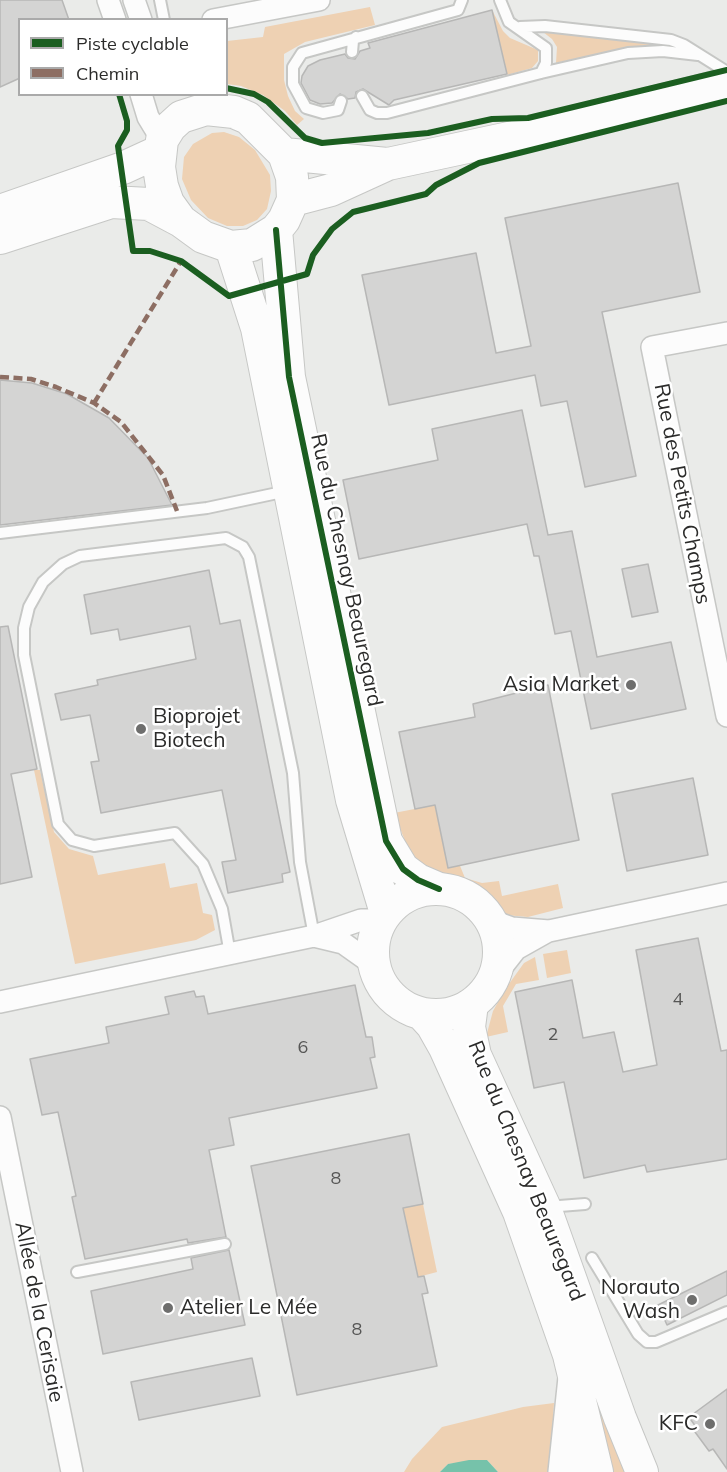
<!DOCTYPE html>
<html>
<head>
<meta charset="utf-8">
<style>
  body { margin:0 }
  #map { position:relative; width:727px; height:1472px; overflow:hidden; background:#eaebe9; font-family:Mulish,sans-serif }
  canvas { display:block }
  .legend { position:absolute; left:18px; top:18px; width:210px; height:78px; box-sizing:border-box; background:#fff; border:2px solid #aaa; margin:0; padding:8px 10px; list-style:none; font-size:18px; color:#2b2b2a }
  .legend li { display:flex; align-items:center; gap:12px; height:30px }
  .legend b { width:30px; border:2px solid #aaa }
</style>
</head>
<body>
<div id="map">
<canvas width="727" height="1472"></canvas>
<ul class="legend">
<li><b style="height:8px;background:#1b5e20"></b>Piste cyclable</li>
<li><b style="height:8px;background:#8d6e63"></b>Chemin</li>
</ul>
</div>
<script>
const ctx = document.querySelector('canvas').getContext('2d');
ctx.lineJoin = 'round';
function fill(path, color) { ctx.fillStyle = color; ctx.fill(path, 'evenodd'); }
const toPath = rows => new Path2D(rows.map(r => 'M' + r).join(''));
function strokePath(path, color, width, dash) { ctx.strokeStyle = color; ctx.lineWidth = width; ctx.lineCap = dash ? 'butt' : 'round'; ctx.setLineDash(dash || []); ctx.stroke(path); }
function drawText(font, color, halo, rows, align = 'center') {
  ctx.font = font + ' Mulish,sans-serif'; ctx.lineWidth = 5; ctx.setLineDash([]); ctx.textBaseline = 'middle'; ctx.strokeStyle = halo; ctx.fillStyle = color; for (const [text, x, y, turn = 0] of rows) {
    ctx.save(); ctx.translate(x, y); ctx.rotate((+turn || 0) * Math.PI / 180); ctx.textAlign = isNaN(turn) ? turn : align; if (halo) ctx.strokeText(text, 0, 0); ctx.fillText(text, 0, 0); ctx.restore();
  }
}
fill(toPath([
  [370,7,375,25,305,42,284,54,284,80,288,96,295,111,304,119,297,125,285,111,263,95,241,86,227,84,227,41,263,37,265,27],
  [492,10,503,31,510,38,538,50,538,61,532,68,507,75],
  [543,32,659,45,659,47,619,49,556,63,557,47,552,39],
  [224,132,239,137,255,150,270,175,271,191,267,209,257,220,243,226,227,226,208,218,191,200,182,179,184,157,193,144,212,133],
  [34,770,40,770,54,832,69,849,93,856,98,875,165,863,170,888,197,883,203,913,212,915,215,930,196,940,75,964],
  [435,805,465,878,482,883,499,881,502,896,558,884,563,908,528,917,505,915,478,890,431,872,411,856,394,813],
  [567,950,571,973,547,978,543,954],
  [535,957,539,980,516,984,503,1006,508,1032,486,1037,493,1011,506,988,524,963],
  [423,1204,437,1272,418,1277,403,1208],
  [600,1402,634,1472,609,1472,595,1403],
  [554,1403,550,1472,498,1472,487,1460,448,1464,440,1472,404,1472,412,1459,442,1427,523,1407]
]), '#eed1b3');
fill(toPath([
  [469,1460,487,1460,498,1472,440,1472,448,1464]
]), '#76c2aa');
const building = toPath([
  [0,0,62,0,69,20,20,20,20,78,0,87,0,0],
  [492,10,507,74,394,100,389,105,363,89,356,92,355,98,348,99,340,94,332,103,320,104,310,100,301,83,302,76,308,66,320,60,345,54,348,58,355,59,360,51,370,48,368,43,492,10],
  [678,183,700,292,602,312,636,476,585,487,567,401,541,406,535,375,389,405,362,275,476,253,496,353,531,346,505,218,678,183],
  [0,380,32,383,67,394,109,418,148,458,172,505,0,525,0,380],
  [522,410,548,535,572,531,597,657,671,642,686,709,591,729,571,631,555,634,539,556,534,556,527,524,359,559,343,480,438,460,432,429,522,410],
  [648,564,658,612,632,617,622,569,648,564],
  [209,570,220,624,240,620,290,872,282,874,283,882,228,893,222,862,236,860,222,790,101,813,91,762,99,761,90,715,61,720,55,694,98,685,97,680,196,659,190,626,120,640,118,629,91,634,84,595,209,570],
  [8,626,37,769,11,774,32,877,0,884,0,627,8,626],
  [548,685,579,840,448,868,435,805,415,809,399,732,475,717,473,704,548,685],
  [693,778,708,855,627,871,612,794,693,778],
  [698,938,721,1051,727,1050,727,1159,647,1172,645,1165,584,1178,564,1082,534,1088,515,992,572,980,583,1038,614,1032,623,1072,657,1065,636,950,698,938],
  [355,985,366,1037,372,1037,375,1057,370,1058,377,1088,229,1118,234,1145,209,1150,226,1237,188,1243,187,1239,85,1259,72,1197,76,1196,58,1112,42,1115,30,1059,109,1043,106,1027,169,1014,165,997,194,991,196,997,204,996,208,1014,355,985],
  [409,1134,423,1204,403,1208,418,1277,424,1276,428,1293,422,1294,437,1366,297,1395,251,1166,409,1134],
  [229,1250,245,1325,103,1354,91,1291,193,1269,191,1258,229,1250],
  [727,1271,727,1295,667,1325,658,1305,727,1271],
  [252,1358,260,1396,139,1420,131,1382,252,1358],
  [727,1389,727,1469,713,1449,709,1451,695,1432,698,1430,689,1417,727,1389]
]);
fill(building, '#d4d4d3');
strokePath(building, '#b7b7b6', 1.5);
const lane = toPath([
  [160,0,164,20],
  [500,0,509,22,546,48,546,63,541,73],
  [520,27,545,26,671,40,684,45,727,72],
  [352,52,353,41,356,37],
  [362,96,370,110,377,113,387,113,541,73,628,53,663,51,698,55],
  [341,101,338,110,323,113,306,108,293,84,293,67,302,53,458,10,462,0],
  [0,533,207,508,287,491],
  [230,954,222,909,203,864,175,833,94,846,72,840,58,824,24,655,24,628,29,607,43,582,63,564,80,556,226,538,243,547,249,557,293,773,300,862,314,936],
  [547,1207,585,1204],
  [592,1258,638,1334,647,1342,656,1342,727,1312],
  [77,1272,225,1244]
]);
const street = toPath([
  [108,0,115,20],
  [134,0,141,20],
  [213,20,319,0],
  [141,94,148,117,162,140],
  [727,333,652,347,727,716],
  [490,920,512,928,549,931,727,893],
  [314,936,343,943,374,965],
  [494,977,516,949,548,931],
  [0,1002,314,936,361,920,381,920],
  [0,1117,72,1472]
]);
const secondary = toPath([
  [206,109,234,112,248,118,284,154,292,177,293,200,284,220,276,230,252,245,231,247,203,237,181,221,168,203,162,186,159,167,162,140,170,127,181,117,206,109],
  [284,154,387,164],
  [293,200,331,190,388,164,523,135,727,84],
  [0,211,123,168,160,151],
  [276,230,289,377,386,841,403,869,418,880,439,889],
  [0,238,111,202,149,204,181,221],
  [231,247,257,328,352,800,386,913],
  '373 952a63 63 0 1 1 126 0a63 63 0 1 1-126 0Z',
  [472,1004,469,1027,475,1055,545,1208,620,1418,642,1472],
  [422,1014,432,1025,445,1048,519,1212,569,1355,597,1472]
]);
const highway = toPath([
  [565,1472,575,1378]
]);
strokePath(lane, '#c6c7c5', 14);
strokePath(street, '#c6c7c5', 24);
strokePath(secondary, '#c6c7c5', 34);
strokePath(highway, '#c6c7c5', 36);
strokePath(lane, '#fcfcfc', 10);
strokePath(street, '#fcfcfc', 21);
strokePath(secondary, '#fcfcfc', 32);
strokePath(highway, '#fcfcfc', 33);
strokePath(toPath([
  [0,377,31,379,56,387,94,403,121,422,163,475,177,511],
  [94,403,181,261]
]), '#8d6e63', 4.5, [9, 4.5]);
strokePath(toPath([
  [226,88,254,94,268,102,305,138,322,143,428,133,492,119,528,118,727,70],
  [119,94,127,121,127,130,118,146,133,251,150,251,181,261,229,296,307,274,313,255,332,229,353,212,426,194,436,185,479,163,727,101],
  [276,230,289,377,386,841,403,869,418,880,439,889]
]), '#1b5e20', 6);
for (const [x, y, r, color] of [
  [631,685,6,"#6e6e6d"],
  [141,729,6,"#6e6e6d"],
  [692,1300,6,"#6e6e6d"],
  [168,1308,6,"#6e6e6d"],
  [710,1424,6,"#6e6e6d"]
]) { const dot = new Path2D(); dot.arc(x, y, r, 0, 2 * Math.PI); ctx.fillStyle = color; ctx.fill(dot); strokePath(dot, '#fff', 2); }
drawText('18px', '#565655', null, [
  ["4",678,1000],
  ["2",553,1035],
  ["6",303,1048],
  ["8",336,1179],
  ["8",357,1330]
]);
drawText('21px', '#2b2b2a', '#fff', [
  ["Rue des Petits Champs",682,494,79],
  ["Rue du Chesnay Beauregard",346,570,78],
  ["Rue du Chesnay Beauregard",526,1171,68],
  ["Allée de la Cerisaie",39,1312,79]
]);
drawText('21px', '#2b2b2a', '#fff', [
  ["Asia Market",619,685],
  ["Bioprojet",153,717,"left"],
  ["Biotech",153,741,"left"],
  ["Norauto",680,1288],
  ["Wash",680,1312],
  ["Atelier Le Mée",180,1308,"left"],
  ["KFC",698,1424]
], 'right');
</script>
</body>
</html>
